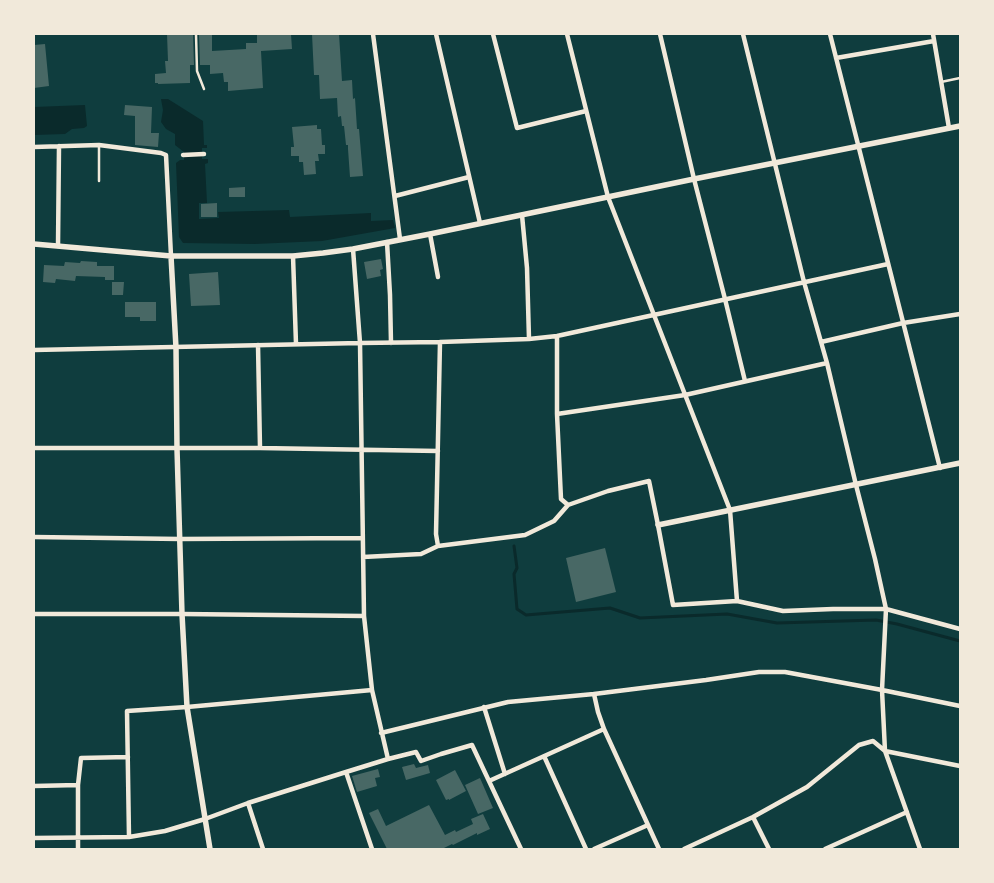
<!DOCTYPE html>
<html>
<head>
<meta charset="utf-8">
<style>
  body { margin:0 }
  #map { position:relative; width:994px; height:883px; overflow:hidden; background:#0f3d3e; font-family:"Fira Sans",sans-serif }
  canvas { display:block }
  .frame { position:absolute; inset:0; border:35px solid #f1e9da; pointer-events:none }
</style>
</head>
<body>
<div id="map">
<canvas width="994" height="883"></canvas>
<div class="frame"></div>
</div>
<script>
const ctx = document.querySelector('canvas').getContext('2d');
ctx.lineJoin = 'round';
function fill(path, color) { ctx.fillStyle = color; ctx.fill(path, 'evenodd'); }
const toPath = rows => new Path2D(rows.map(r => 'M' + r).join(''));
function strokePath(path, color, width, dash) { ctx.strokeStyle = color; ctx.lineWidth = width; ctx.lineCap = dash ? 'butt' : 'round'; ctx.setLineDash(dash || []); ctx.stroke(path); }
fill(toPath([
  [161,99,168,99,203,121,204,145,207,145,207,148,202,148,202,159,208,159,208,163,205,164,207,203,199,203,199,219,219,218,218,212,289,210,290,217,371,213,371,221,393,220,395,228,322,241,255,244,183,243,179,237,176,163,180,160,184,160,184,152,175,145,175,134,166,129,161,122,163,110],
  [85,105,87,126,84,128,72,129,65,134,34,135,34,107]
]), '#0a2a2b');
strokePath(toPath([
  [514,546,517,568,514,574,517,609,526,615,610,608,640,618,727,614,777,623,876,620,897,624,960,641]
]), '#0a2a2b', 3);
fill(toPath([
  [167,34,193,34,194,65,190,65,190,83,158,84,158,83,155,83,155,74,166,73,165,61,168,61],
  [199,34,212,34,212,51,246,49,246,43,257,43,257,34,291,34,292,49,261,51,263,88,228,91,228,82,224,82,223,73,210,74,210,65,200,65],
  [312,34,339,34,342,81,352,80,353,99,355,98,357,129,359,129,363,176,350,177,348,149,348,145,346,145,344,126,342,126,341,116,338,117,337,98,320,99,319,75,314,75],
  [45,44,49,86,34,88,34,45],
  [125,105,152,107,151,133,159,133,158,147,135,145,135,116,124,115],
  [317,125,317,129,321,129,322,145,325,145,325,154,318,154,319,161,315,161,316,174,304,175,303,162,299,162,299,156,291,156,291,147,294,147,292,127],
  [245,187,245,197,229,197,229,188],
  [217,203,217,217,201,217,201,204],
  [381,259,383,269,380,270,381,276,367,279,364,262],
  [81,261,97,262,97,266,114,266,114,280,105,280,105,277,76,276,75,281,56,279,55,283,43,282,44,265,64,266,65,262,80,263],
  [218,272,220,305,191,306,189,274],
  [112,282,124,282,123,295,112,295],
  [125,302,156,302,156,321,140,321,140,317,125,317],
  [605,548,616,592,576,602,566,558],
  [414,764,416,768,428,765,430,773,406,780,402,767],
  [378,769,380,777,375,778,377,786,357,792,352,776],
  [455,770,466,791,449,800,449,799,446,800,436,780],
  [480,778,493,808,478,814,465,785],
  [429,805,445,835,455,830,456,832,473,824,471,819,483,814,490,829,477,835,477,833,453,845,452,844,442,849,387,849,369,813,378,809,386,826]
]), '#486865');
strokePath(toPath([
  [196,34,197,71,204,89],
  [941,82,960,78],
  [99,181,99,145]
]), '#f1e9da', 2.5);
strokePath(toPath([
  [373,34,400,239],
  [436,34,480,223],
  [493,34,517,128,586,111],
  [567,34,608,197,730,510,737,601],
  [660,34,694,179,725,299,745,381],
  [743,34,804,282,827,363,856,485,875,559,886,609,882,690,885,751,920,849],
  [830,34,940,468],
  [933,34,949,128],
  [836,58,934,41],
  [34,147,99,145,161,153,166,155,171,256],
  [183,155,204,154],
  [395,196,469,177],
  [522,215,527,268,529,339],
  [430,234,438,277],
  [387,242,390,295,391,343],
  [58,246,59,146],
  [353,249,360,343,364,616,372,690,388,759],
  [293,256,296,344],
  [557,336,557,414,561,499,568,505],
  [821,342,903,323,960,314],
  [258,345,260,448],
  [34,350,360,343,440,342,529,339,557,336,888,264],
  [557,414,685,395,827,363],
  [34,448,260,448,438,451],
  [34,537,180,539,362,538],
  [438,546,436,534,440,342],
  [363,557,421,554,438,546,525,535,554,521,568,505,608,491,649,481,658,525,673,605,737,601,783,611,833,609,886,609,960,629],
  [34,614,182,614,364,616],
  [594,694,598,712,604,729,659,849],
  [484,707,505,774],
  [381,733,508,702,594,694,706,680,759,672,785,672,812,677,882,690,960,706],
  [544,756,586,849],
  [346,772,388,759,416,752,421,761,441,754,472,745,521,849],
  [489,781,604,729],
  [78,785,81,758,128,757],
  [34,786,78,785,78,849],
  [248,803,263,849],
  [753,817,769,849],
  [129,837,127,711,187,707,372,690],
  [34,838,129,837,165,831,205,819,248,803,346,772,372,849],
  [594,849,648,825],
  [684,849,753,817,807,787,859,745,873,741,885,751,960,766],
  [825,849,907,812]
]), '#f1e9da', 4.5);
strokePath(toPath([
  [34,244,171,256,293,256,323,253,353,249,430,234,694,179,960,126],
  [171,256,176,348,177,449,182,614,187,707,210,849],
  [658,525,960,463]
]), '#f1e9da', 5.5);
</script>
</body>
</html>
